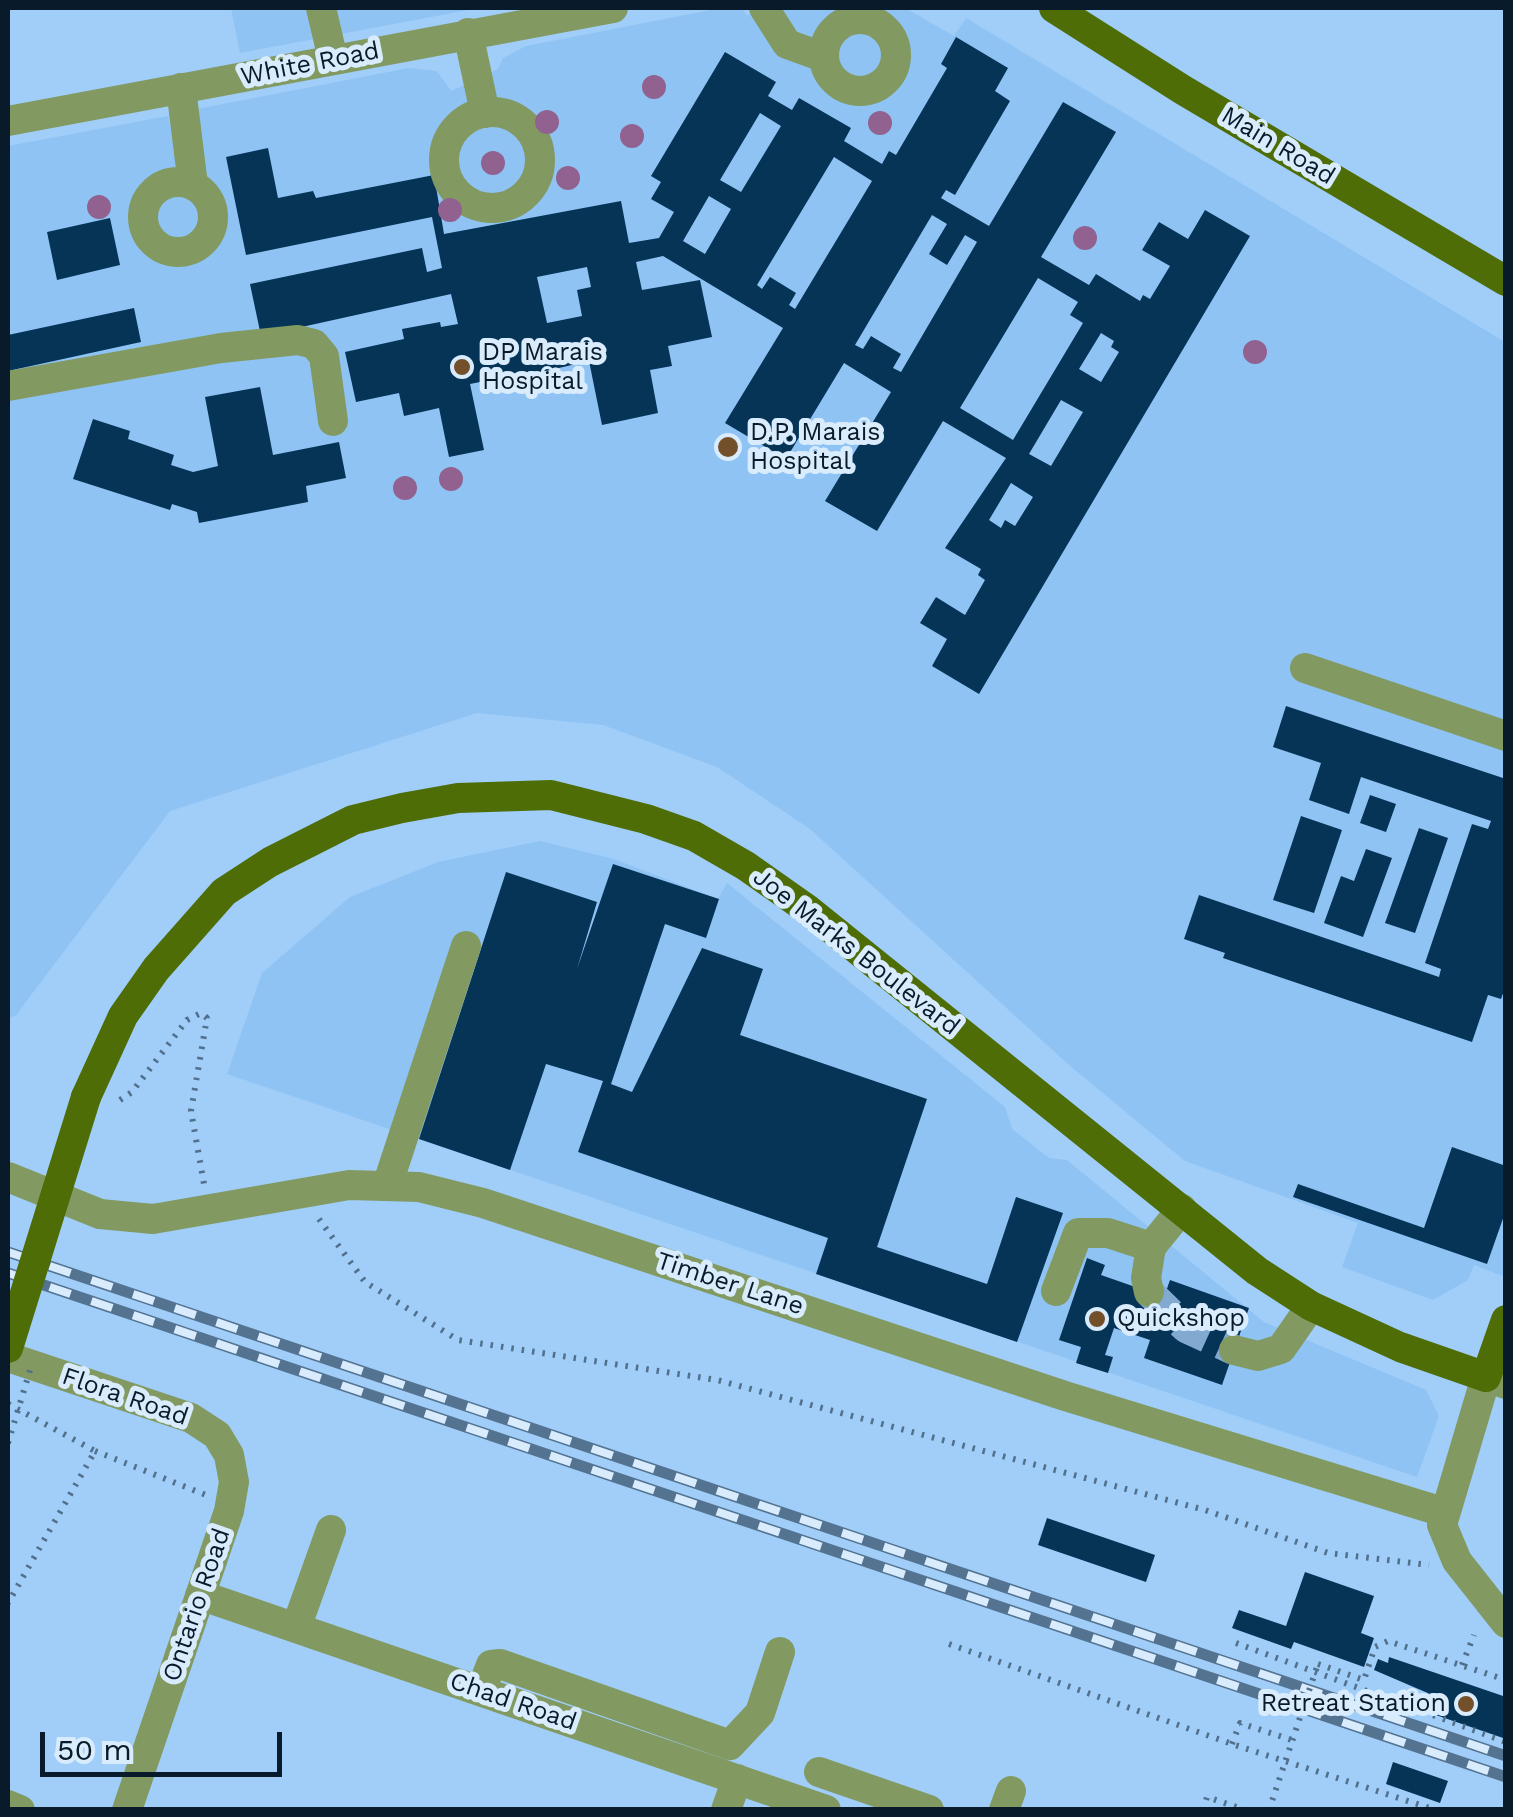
<!DOCTYPE html>
<html>
<head>
<meta charset="utf-8">
<style>
  body { margin:0 }
  #map { position:relative; width:1513px; height:1817px; overflow:hidden; background:#a0cef9; font-family:"Work Sans",sans-serif }
  canvas { display:block }
  .frame { position:absolute; inset:0; border:10px solid #091b2a; pointer-events:none }
  .scale { position:absolute; left:40px; top:1732px; width:242px; height:45px; box-sizing:border-box; border:5px solid #091b2a; border-top:0; padding-left:12px; font-size:30px; line-height:35px; white-space:nowrap; color:#091b2a; -webkit-text-stroke:8px #d9ecfd; paint-order:stroke }
</style>
</head>
<body>
<div id="map">
<canvas width="1513" height="1817"></canvas>
<div class="frame"></div>
<div class="scale">50 m</div>
</div>
<script>
const ctx = document.querySelector('canvas').getContext('2d');
ctx.lineJoin = 'round';
function fill(path, color) { ctx.fillStyle = color; ctx.fill(path, 'evenodd'); }
const toPath = rows => new Path2D(rows.map(r => 'M' + r).join(''));
function strokePath(path, color, width, dash) { ctx.strokeStyle = color; ctx.lineWidth = width; ctx.lineCap = dash ? 'butt' : 'round'; ctx.setLineDash(dash || []); ctx.stroke(path); }
function drawText(font, color, halo, rows, align = 'center') {
  ctx.font = font + ' "Work Sans",sans-serif'; ctx.lineWidth = 10; ctx.setLineDash([]); ctx.textBaseline = 'middle'; ctx.strokeStyle = halo; ctx.fillStyle = color; for (const [text, x, y, turn = 0] of rows) {
    ctx.save(); ctx.translate(x, y); ctx.rotate((+turn || 0) * Math.PI / 180); ctx.textAlign = isNaN(turn) ? turn : align; if (halo) ctx.strokeText(text, 0, 0); ctx.fillText(text, 0, 0); ctx.restore();
  }
}
fill(toPath([
  [231,8,479,8,240,53],
  [721,8,743,8,746,15,783,8,905,8,954,36,966,18,1505,342,1505,1277,1474,1265,1468,1280,1433,1300,1342,1267,1358,1223,1185,1161,1069,1065,810,829,717,767,603,725,477,713,170,811,16,1015,8,1019,8,146,168,116,172,131,197,109,409,68,437,71,451,91,498,69,503,58,526,46],
  [540,841,614,859,718,899,727,883,1005,1107,1012,1129,1049,1158,1067,1160,1264,1322,1426,1390,1439,1416,1417,1477,227,1074,262,973,350,897,438,862]
]), '#8fc3f4');
fill(toPath([
  [956,37,1008,68,995,91,1010,101,955,195,946,190,941,198,989,226,1063,102,1116,132,1041,257,1089,285,1096,274,1140,301,1143,295,1150,299,1170,266,1142,250,1159,222,1188,239,1205,210,1250,236,979,694,932,666,947,639,920,623,936,597,965,615,985,580,978,575,981,569,945,548,1006,458,943,421,877,531,825,501,891,392,844,363,786,459,725,423,783,328,663,256,636,262,642,290,700,280,712,337,668,346,672,366,650,370,658,413,602,425,589,361,481,386,480,382,470,384,484,450,449,457,439,408,404,416,399,393,356,402,345,352,404,339,402,329,440,322,441,327,458,324,451,294,261,336,250,284,422,248,427,272,442,268,432,217,246,255,226,157,268,148,278,198,313,191,316,198,434,175,444,234,621,201,629,243,659,238,674,212,651,199,661,182,651,176,725,52,776,82,768,96,792,110,799,98,851,128,844,141,882,164,889,151,896,155,947,68,941,64],
  [760,113,781,126,741,192,720,180],
  [834,157,872,181,795,309,789,305,796,293,770,277,762,289,757,285],
  [709,196,731,209,705,254,683,241],
  [932,215,947,224,929,254,947,265,965,235,977,242,901,372,893,368,901,354,871,336,863,349,855,345],
  [587,267,591,287,577,290,582,316,547,323,537,277],
  [1038,278,1078,302,1070,315,1083,323,1013,440,960,408],
  [1101,333,1114,341,1111,347,1119,352,1101,382,1079,369],
  [1061,400,1083,412,1051,466,1029,454],
  [1011,483,1033,497,1015,526,1005,520,1001,528,989,520],
  [110,218,120,265,57,280,47,232],
  [134,308,141,342,8,371,8,335],
  [260,387,273,455,339,442,346,478,306,486,308,502,199,523,197,512,172,504,170,510,73,479,93,419,130,431,128,439,174,455,171,465,193,472,218,466,205,397],
  [1286,706,1506,779,1506,985,1501,999,1488,995,1472,1042,1223,958,1225,953,1184,939,1199,895,1439,977,1441,969,1425,963,1472,824,1488,829,1491,821,1361,777,1349,814,1309,800,1321,763,1273,747],
  [1370,795,1396,804,1386,832,1360,823],
  [1301,816,1342,830,1314,913,1273,900],
  [1419,828,1448,838,1415,933,1385,923],
  [1366,849,1392,858,1363,937,1324,923,1341,876,1354,881],
  [613,864,719,899,706,938,665,924,611,1084,632,1092,702,948,763,969,740,1035,927,1099,877,1247,987,1284,1016,1197,1063,1213,1017,1342,816,1274,828,1238,578,1152,603,1081,546,1064,510,1170,419,1139,506,872,597,902,577,969],
  [1452,1147,1506,1166,1506,1210,1487,1264,1293,1197,1298,1184,1424,1228],
  [1087,1258,1105,1265,1101,1275,1164,1297,1170,1280,1249,1308,1222,1385,1144,1358,1150,1340,1114,1328,1105,1355,1113,1357,1108,1373,1076,1363,1081,1347,1059,1340],
  [1047,1518,1155,1555,1146,1582,1038,1545],
  [1305,1572,1374,1596,1361,1633,1374,1638,1364,1667,1294,1642,1291,1649,1232,1628,1239,1610,1286,1626],
  [1389,1657,1506,1697,1506,1739,1424,1711,1430,1694,1374,1670,1378,1659,1388,1663],
  [1393,1762,1448,1781,1440,1803,1386,1784]
]), '#053457');
strokePath(toPath([
  [1149,1292,1186,1328,1234,1350]
]), '#82aad0', 30, [30, 15]);
strokePath(toPath([
  [120,1100,132,1092,187,1020,201,1013,207,1018,191,1111,204,1184],
  [319,1219,365,1282,458,1340,717,1380,1205,1510,1328,1553,1429,1565],
  [8,1404,95,1451,8,1603],
  [8,1444,8,1443],
  [95,1451,206,1495],
  [1236,1643,1506,1742],
  [949,1644,1232,1744,1436,1810],
  [1318,1664,1364,1680,1375,1647,1388,1641,1506,1680],
  [1462,1665,1474,1635],
  [1232,1744,1240,1723,1292,1740],
  [1203,1810,1207,1797,1245,1810]
]), '#51708c', 6, [2.5, 8]);
strokePath(toPath([
  [321,8,333,59],
  [764,8,787,44,823,57],
  '824 55a36 36 0 1 1 72 0a36 36 0 1 1-72 0Z',
  [468,33,485,113],
  [181,88,193,185],
  '444 160a48 48 0 1 1 96 0a48 48 0 1 1-96 0Z',
  [8,121,613,8],
  '143 217a35 35 0 1 1 70 0a35 35 0 1 1-70 0Z',
  [8,386,221,348,298,340,314,344,324,356,333,421],
  [1305,668,1506,736],
  [8,1177,100,1214,153,1219,349,1185,419,1187,483,1203,1065,1396,1443,1512],
  [388,1183,466,946],
  [1056,1291,1078,1233,1108,1233,1151,1247],
  [1149,1292,1146,1278,1151,1247,1182,1209],
  [1234,1350,1258,1356,1281,1349,1311,1306],
  [8,1357,191,1418,217,1435,229,1455,234,1482,229,1511,127,1810],
  [1506,1384,1486,1377,1442,1525,1457,1561,1506,1623],
  [200,1595,826,1810],
  [296,1628,331,1530],
  [481,1691,491,1665,500,1664,730,1745,760,1713,780,1652],
  [819,1772,929,1810],
  [8,1805,20,1810],
  [726,1810,737,1779],
  [1004,1810,1011,1791]
]), '#829a62', 30);
strokePath(toPath([
  [1054,8,1183,90,1506,281],
  [86,1097,123,1016,156,969,224,892,270,862,353,820,402,808,458,798,551,795,646,819,694,836,746,866,807,909,1257,1271,1311,1306,1400,1347,1486,1377,1506,1320]
]), '#4e6d06', 30);
const rail = toPath([
  [8,1252,1506,1756],
  [8,1273,1506,1777]
]);
strokePath(rail, '#537390', 11);
strokePath(rail, '#d9ecfd', 8, [22]);
strokePath(toPath([
  [8,1443,31,1367],
  [1269,1810,1318,1664]
]), '#51708c', 6, [2.5, 8]);
strokePath(toPath([
  [8,1348,86,1097]
]), '#4e6d06', 30);
ctx.fillStyle = '#91628f';
for (const [x, y] of [
  [654,87],
  [547,122],
  [880,123],
  [632,136],
  [493,163],
  [568,178],
  [99,207],
  [450,210],
  [1085,238],
  [1255,352],
  [451,479],
  [405,488]
]) { ctx.beginPath(); ctx.arc(x, y, 12, 0, 2 * Math.PI); ctx.fill(); }
for (const [x, y, r, color] of [
  [462,367,10,"#735029"],
  [728,447,12,"#735029"],
  [1097,1319,10,"#735029"],
  [1466,1704,10,"#735029"]
]) { const dot = new Path2D(); dot.arc(x, y, r, 0, 2 * Math.PI); ctx.fillStyle = color; ctx.fill(dot); strokePath(dot, '#d9ecfd', 4); }
drawText('25px', '#091b2a', '#d9ecfd', [
  ["White Road",310,64,-11],
  ["Main Road",1278,146,31],
  ["Joe Marks Boulevard",856,952,38],
  ["Timber Lane",730,1284,18],
  ["Flora Road",125,1397,19],
  ["Ontario Road",197,1605,-71],
  ["Chad Road",513,1702,19]
]);
drawText('25px', '#091b2a', '#d9ecfd', [
  ["DP Marais",482,353],
  ["Hospital",482,382],
  ["D.P. Marais",750,433],
  ["Hospital",750,462],
  ["Quickshop",1117,1319],
  ["Retreat Station",1446,1704,"right"]
], 'left');
</script>
</body>
</html>
